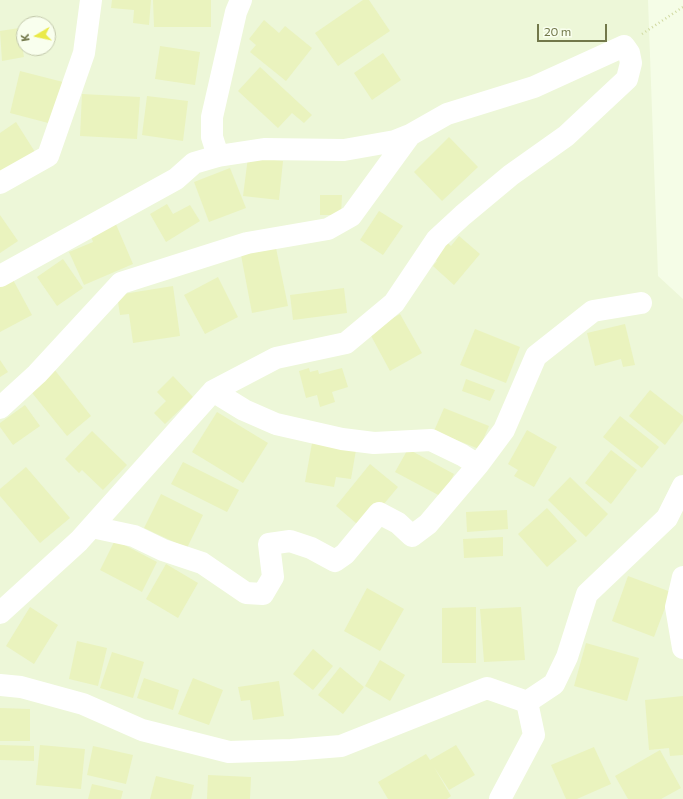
<!DOCTYPE html>
<html>
<head>
<meta charset="utf-8">
<style>
  body { margin:0 }
  #map { position:relative; width:683px; height:799px; overflow:hidden; background:#f5fde7; font-family:Commissioner,sans-serif }
  canvas { display:block }
  .north { position:absolute; left:16px; top:16px; width:40px; height:40px; box-sizing:border-box; background:#f9ffee; border:1px solid #c3c9ac; border-radius:50%; rotate:261deg; font-size:11px; font-weight:700; line-height:16px; text-align:center; color:#72784a }
  .north::after { content:''; display:block; margin:auto; width:14px; height:18px; background:#eaea49; clip-path:polygon(50% 0,100% 100%,50% 72%,0 100%) }
  .scale { position:absolute; left:537px; top:24px; width:70px; height:18px; box-sizing:border-box; border:2px solid #72784a; border-top:0; padding-left:5px; font-size:12px; line-height:14px; white-space:nowrap; color:#72784a; -webkit-text-stroke:3px #f9ffee; paint-order:stroke }
</style>
</head>
<body>
<div id="map">
<canvas width="683" height="799"></canvas>
<div class="north">K</div>
<div class="scale">20 m</div>
</div>
<script>
const ctx = document.querySelector('canvas').getContext('2d');
ctx.lineJoin = 'round';
function fill(path, color) { ctx.fillStyle = color; ctx.fill(path, 'evenodd'); }
const toPath = rows => new Path2D(rows.map(r => 'M' + r).join(''));
function strokePath(path, color, width, dash) { ctx.strokeStyle = color; ctx.lineWidth = width; ctx.lineCap = dash ? 'butt' : 'round'; ctx.setLineDash(dash || []); ctx.stroke(path); }
fill(toPath([
  [0,0,648,0,658,276,683,299,683,799,0,799],
  [24,24,48,24,48,48,24,48]
]), '#edf7d8');
fill(toPath([
  [112,0,151,0,149,25,133,23,134,10,111,8],
  [153,0,211,0,211,27,154,27],
  [363,0,369,0,390,31,338,66,315,33],
  [264,20,279,33,285,26,312,48,286,81,250,52,256,45,249,39],
  [19,28,24,57,2,61,0,31],
  [160,46,200,52,195,85,155,79],
  [383,53,401,80,372,100,354,73],
  [260,67,312,115,304,123,292,113,278,128,238,91],
  [20,71,63,82,52,124,10,113],
  [82,94,140,97,137,139,80,136],
  [147,96,188,101,183,141,142,135],
  [16,122,35,152,0,174,0,133],
  [449,137,478,167,442,201,414,172],
  [248,157,283,161,279,200,243,196],
  [230,168,246,208,209,222,194,182],
  [320,195,342,195,341,215,320,215],
  [167,204,173,214,190,205,200,221,166,242,150,214],
  [379,211,403,226,383,255,360,240],
  [0,215,18,241,0,253],
  [115,222,133,264,84,285,69,252,93,242,90,233],
  [459,236,480,254,454,285,433,266,437,261,430,254,443,239,451,246],
  [276,248,288,306,252,313,241,255],
  [63,259,83,288,57,306,37,277],
  [11,276,32,315,0,332,0,283],
  [218,277,238,317,205,334,184,295],
  [173,286,180,336,133,343,129,314,120,315,117,295],
  [344,288,347,313,293,320,290,295],
  [400,314,422,353,390,371,369,332],
  [625,324,635,365,623,367,621,359,595,366,587,333],
  [475,329,520,347,506,383,460,365],
  [0,360,8,372,0,377],
  [309,368,310,372,318,370,319,374,342,368,348,387,332,392,335,402,320,407,317,395,306,398,299,371],
  [54,369,91,416,67,436,29,389],
  [173,376,193,397,165,424,154,413,166,401,157,392],
  [466,379,495,390,490,401,462,391],
  [650,390,683,416,683,421,665,445,629,416],
  [25,405,40,426,13,445,0,427,0,423],
  [444,408,489,426,479,449,434,431],
  [217,412,268,443,243,483,192,452],
  [620,416,659,447,642,468,603,437],
  [527,430,557,447,534,487,514,476,518,470,508,464],
  [92,431,127,465,103,490,82,470,79,473,65,459],
  [312,443,356,450,351,479,336,477,334,487,305,482],
  [408,449,454,474,442,497,395,472],
  [611,450,637,470,611,504,585,483],
  [183,462,239,490,227,512,171,484],
  [370,464,398,487,363,529,336,506],
  [26,467,70,518,40,543,0,496,0,489],
  [570,477,608,514,586,537,548,500],
  [161,494,203,515,187,548,144,528],
  [547,508,577,541,547,567,518,534],
  [507,510,508,529,467,532,466,512],
  [503,537,503,556,464,558,463,539],
  [115,540,157,562,142,592,100,570],
  [166,564,198,583,178,618,146,599],
  [628,576,671,592,654,637,612,621],
  [367,588,404,609,380,651,344,631],
  [30,607,58,625,34,664,6,646],
  [476,607,476,663,442,663,442,608],
  [521,607,525,660,484,662,480,609],
  [77,641,107,648,98,686,69,679],
  [586,643,639,658,627,701,574,686],
  [313,649,333,666,313,690,293,674],
  [112,652,144,662,133,698,100,688],
  [380,660,405,675,390,701,365,686],
  [340,667,364,687,343,714,318,695],
  [144,678,179,690,173,710,137,698],
  [193,678,223,690,209,725,178,714],
  [279,681,284,716,253,720,250,700,241,701,238,687],
  [683,696,683,755,670,756,669,748,649,750,645,700],
  [0,708,30,709,30,741,0,741],
  [0,745,34,746,34,761,0,760],
  [40,745,85,749,81,789,36,785],
  [456,745,475,775,449,790,434,767,451,796,447,799,388,799,378,782,426,754,430,760],
  [93,746,133,755,126,784,87,775],
  [594,747,611,784,577,799,566,799,551,765],
  [660,750,681,788,661,799,628,799,615,776],
  [208,775,251,777,250,799,207,799],
  [156,776,194,785,191,799,150,799],
  [92,784,123,791,121,799,88,799]
]), '#eaf3be');
strokePath(toPath([
  [642,34,683,7]
]), '#d0d9a0', 2.5, [1, 3]);
strokePath(toPath([
  [218,156,212,137,212,117,236,12,241,0],
  [0,183,48,156,84,53,91,0],
  [0,276,176,179,194,163,218,156,264,149,344,150,395,141,410,135,447,114,534,87,624,46,629,53,631,63,627,79,566,136,511,175,463,215,437,239,394,303,346,343,276,358,213,391,79,541,0,613],
  [0,408,37,374,121,283,247,243,328,229,351,216,410,135],
  [478,465,504,430,536,356,593,311,641,303],
  [92,527,134,536,163,550,202,563,246,593,263,594,273,577,269,544,290,541,311,548,335,561,345,554,379,513,398,523,412,536,428,524,478,465,462,455,431,440,374,443,342,439,276,424,244,410,213,391],
  [683,577,676,607,683,648],
  [0,685,21,687,83,704,142,730,229,752,291,750,341,746,487,688,527,702,534,735,500,799],
  [527,702,554,684,567,657,587,594,667,518,683,486]
]), '#fff', 22);
</script>
</body>
</html>
